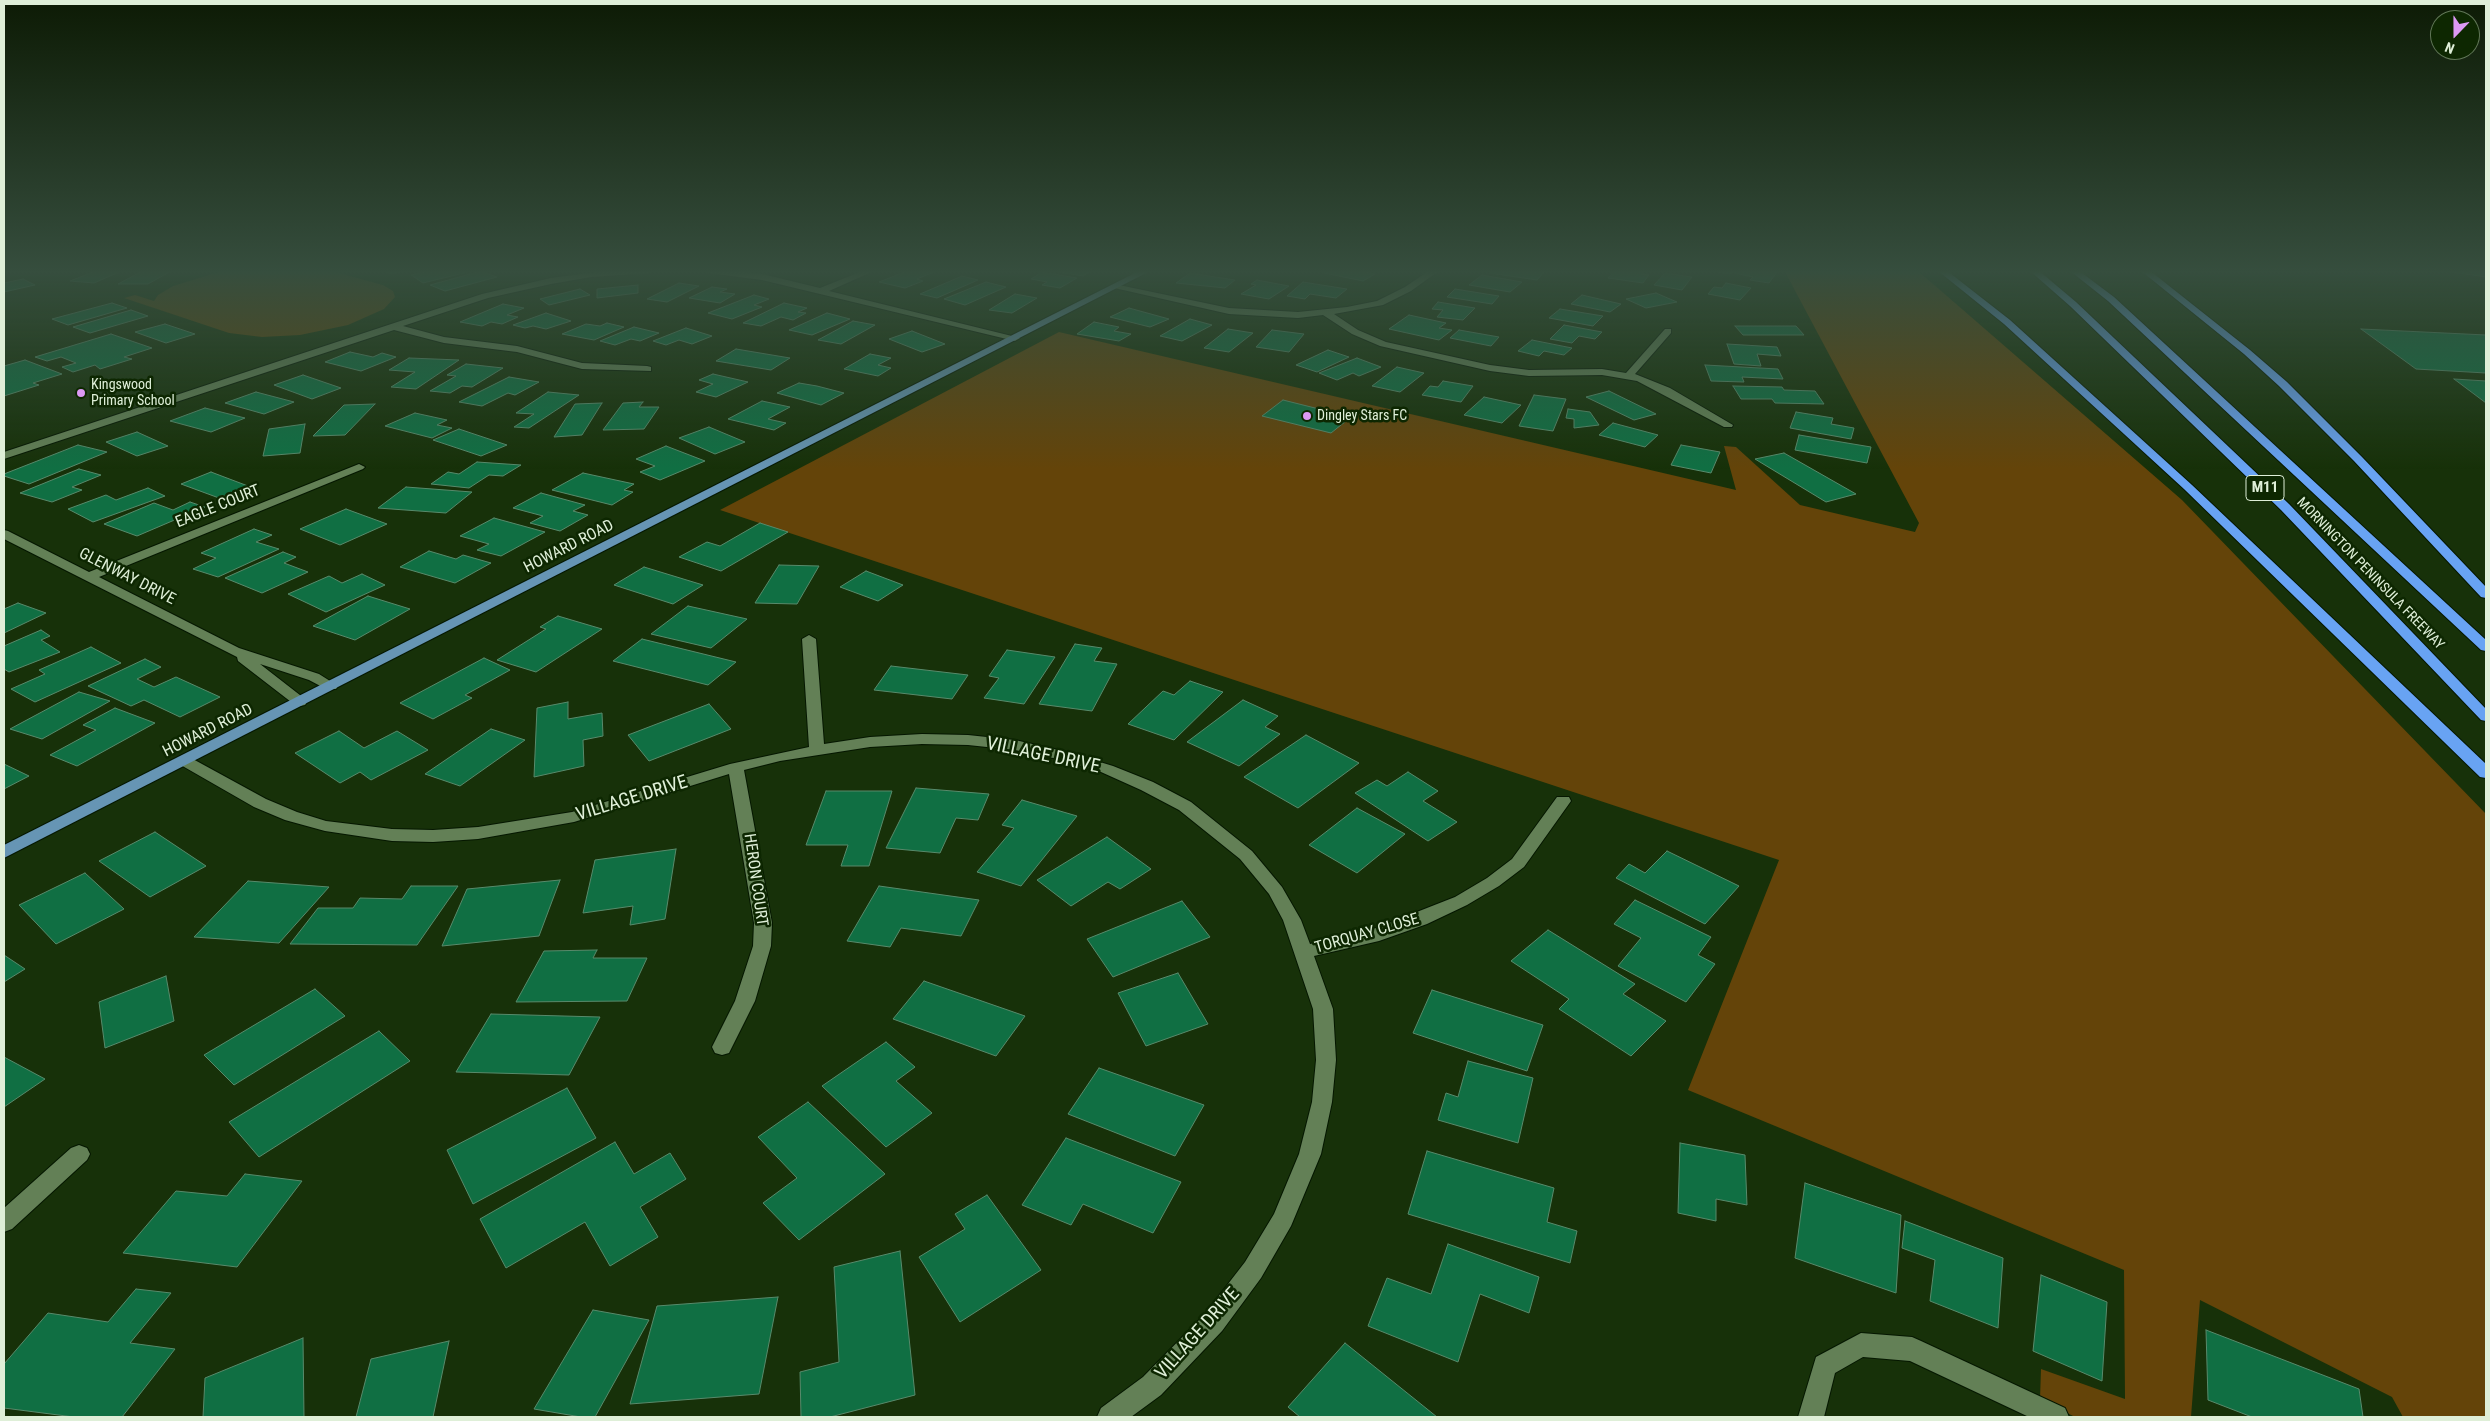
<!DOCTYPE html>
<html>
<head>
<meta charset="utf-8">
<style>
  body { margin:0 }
  #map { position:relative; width:2490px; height:1421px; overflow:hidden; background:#173109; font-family:"Roboto Condensed",sans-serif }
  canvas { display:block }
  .frame { position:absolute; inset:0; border:5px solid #dfefd8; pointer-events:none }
  .north { position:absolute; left:2430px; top:10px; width:50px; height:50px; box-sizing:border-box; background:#0d2701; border:1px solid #617757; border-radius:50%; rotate:202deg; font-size:14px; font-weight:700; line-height:20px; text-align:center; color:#dfefd8 }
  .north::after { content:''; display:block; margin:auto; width:18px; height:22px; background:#dc99f4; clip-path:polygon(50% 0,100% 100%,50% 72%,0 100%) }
</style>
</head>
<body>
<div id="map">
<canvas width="2490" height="1421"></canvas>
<div class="frame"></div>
<div class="north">N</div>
</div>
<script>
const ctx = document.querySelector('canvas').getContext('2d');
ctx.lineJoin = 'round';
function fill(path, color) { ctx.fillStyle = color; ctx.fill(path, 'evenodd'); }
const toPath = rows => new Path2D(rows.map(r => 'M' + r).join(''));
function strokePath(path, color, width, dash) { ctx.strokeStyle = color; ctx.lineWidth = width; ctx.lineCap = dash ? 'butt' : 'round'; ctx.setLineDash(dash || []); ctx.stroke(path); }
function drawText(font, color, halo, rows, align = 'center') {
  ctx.font = font + ' "Roboto Condensed",sans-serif'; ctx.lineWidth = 5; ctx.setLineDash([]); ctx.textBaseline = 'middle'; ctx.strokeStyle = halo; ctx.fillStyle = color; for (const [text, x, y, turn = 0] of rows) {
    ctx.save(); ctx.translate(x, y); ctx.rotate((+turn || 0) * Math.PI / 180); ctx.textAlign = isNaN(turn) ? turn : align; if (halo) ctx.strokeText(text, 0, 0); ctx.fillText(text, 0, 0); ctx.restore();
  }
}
fill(toPath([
  [225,270,328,270,383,285,393,291,395,297,384,309,348,325,300,335,262,337,229,333,124,298,135,295,154,301,158,295,173,286],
  [1784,270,1917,270,2182,500,2486,814,2486,1417,2403,1417,2392,1397,2200,1300,2191,1417,2075,1417,2040,1399,2041,1369,2125,1399,2124,1270,1688,1090,1779,860,720,510,1059,332,1736,490,1724,446,1736,447,1800,505,1915,532,1919,523]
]), '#644409');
const building = toPath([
  [98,270,124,270,94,283,70,281,98,270],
  [144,270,191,270,173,270,148,284,118,284,144,270],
  [383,270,409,270,391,274,383,270],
  [433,270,465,270,468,272,423,283,411,275,433,270],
  [909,270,939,270,917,279,923,281,905,288,879,282,909,270],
  [1046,270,1093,270,1083,276,1046,270],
  [1329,270,1355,270,1375,274,1363,281,1324,273,1329,270],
  [1492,270,1546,270,1537,280,1489,273,1492,270],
  [1615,270,1644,270,1641,274,1649,275,1643,283,1608,278,1615,270],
  [1705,270,1734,270,1731,274,1705,270],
  [1737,270,1766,270,1777,272,1769,283,1750,280,1753,277,1734,273,1737,270],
  [2438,270,2486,270,2486,277,2438,270],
  [481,271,497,277,445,291,430,285,481,271],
  [1042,272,1077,278,1060,288,1042,285,1047,282,1031,279,1042,272],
  [1190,273,1235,280,1225,288,1176,283,1190,273],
  [1665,273,1692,277,1682,290,1654,285,1665,273],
  [1482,275,1522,282,1510,292,1469,285,1482,275],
  [962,276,978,280,937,298,920,294,962,276],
  [23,279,35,285,4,292,4,283,23,279],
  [1257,280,1289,286,1269,299,1241,294,1256,285,1251,284,1257,280],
  [986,282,1006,287,965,305,944,299,986,282],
  [1303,282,1347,289,1336,298,1310,294,1305,299,1287,296,1303,282],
  [679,283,699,286,667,302,647,299,679,283],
  [1726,283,1751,288,1740,300,1708,294,1714,287,1722,288,1726,283],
  [638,285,638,293,597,298,597,289,638,285],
  [712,287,727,289,720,292,735,294,720,303,689,298,712,287],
  [580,289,590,295,549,305,540,299,580,289],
  [1455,289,1499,296,1492,304,1447,297,1455,289],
  [1656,293,1677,302,1646,308,1626,299,1656,293],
  [1015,294,1037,298,1012,313,989,310,1015,294],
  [754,295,769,299,754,305,762,307,732,319,708,313,754,295],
  [1582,295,1621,304,1610,312,1571,304,1582,295],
  [1438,302,1475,308,1463,320,1437,317,1443,310,1432,309,1438,302],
  [112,303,127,308,68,325,52,319,112,303],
  [784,303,807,308,798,312,806,313,793,320,781,317,761,326,743,323,784,303],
  [503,304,524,308,507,315,518,317,502,324,491,322,482,326,460,322,503,304],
  [1129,308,1169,319,1150,327,1110,317,1129,308],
  [1560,309,1603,316,1593,326,1549,318,1560,309],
  [131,310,148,316,90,333,73,327,131,310],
  [546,313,571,321,546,329,533,326,525,328,513,325,546,313],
  [827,313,850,319,812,335,789,330,827,313],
  [1409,315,1446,323,1439,328,1452,330,1439,340,1389,329,1409,315],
  [1190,319,1212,325,1182,341,1160,336,1190,319],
  [853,321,875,325,841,344,818,340,853,321],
  [1094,322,1119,327,1114,331,1131,334,1119,341,1077,334,1094,322],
  [607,323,624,327,594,340,562,334,586,324,600,326,607,323],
  [165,324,195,334,166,343,135,332,165,324],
  [1564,325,1602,332,1595,339,1579,336,1572,343,1550,339,1564,325],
  [1735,326,1796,326,1804,335,1743,335,1735,326],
  [634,327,659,333,640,341,631,339,615,345,600,341,634,327],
  [686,328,712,336,692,344,679,340,666,345,653,341,686,328],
  [1228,329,1253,333,1229,352,1204,348,1228,329],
  [2361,329,2486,335,2486,373,2416,369,2361,329],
  [1272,330,1304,334,1289,352,1256,347,1272,330],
  [1459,330,1499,337,1491,346,1450,338,1459,330],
  [912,331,945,344,922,352,889,339,912,331],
  [111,334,152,348,124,357,132,359,100,369,95,365,73,372,62,367,76,363,61,357,47,361,35,357,111,334],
  [1532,340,1572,348,1564,355,1544,351,1539,356,1518,351,1532,340],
  [1727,344,1777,347,1781,356,1757,354,1761,366,1734,364,1727,344],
  [736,349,790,358,771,370,716,361,736,349],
  [1328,350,1349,357,1317,372,1296,365,1328,350],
  [350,352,373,357,382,353,396,357,361,371,325,362,350,352],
  [870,354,891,358,878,365,891,368,878,376,844,369,870,354],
  [409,358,459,360,416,389,391,387,415,372,389,370,409,358],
  [1357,358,1381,367,1359,376,1353,373,1337,380,1319,373,1357,358],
  [25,360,62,374,33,383,39,385,4,396,4,366,25,360],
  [466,364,503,368,472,387,462,386,450,393,430,391,456,376,447,375,466,364],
  [1705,365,1778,369,1783,379,1742,377,1744,382,1711,381,1705,365],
  [1397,367,1424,373,1400,392,1372,386,1397,367],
  [713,374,748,382,716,397,696,392,713,384,699,380,713,374],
  [303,375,341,388,312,399,274,385,303,375],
  [509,377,539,382,515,395,508,393,482,406,459,402,509,377],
  [2454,379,2486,381,2486,403,2454,379],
  [1443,381,1473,386,1461,402,1422,395,1430,386,1438,387,1443,381],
  [799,383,817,386,844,393,821,405,777,393,799,383],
  [1733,386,1782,387,1784,390,1815,391,1824,404,1775,403,1772,399,1741,399,1733,386],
  [1609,391,1656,414,1634,420,1586,397,1609,391],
  [256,392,294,402,264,414,225,403,256,392],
  [548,392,579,395,529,428,514,427,534,414,516,413,548,392],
  [1534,395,1566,399,1553,431,1519,426,1534,395],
  [1484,397,1521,405,1502,423,1464,415,1484,397],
  [1283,400,1351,417,1331,433,1262,416,1283,400],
  [762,401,790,407,768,419,786,423,774,430,728,419,762,401],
  [643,402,639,407,659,407,644,429,603,430,623,403,643,402],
  [602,403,582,435,554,437,575,404,602,403],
  [375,404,345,435,313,436,344,405,375,404],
  [205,408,245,418,211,432,170,421,205,408],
  [1568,409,1590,412,1599,425,1574,428,1574,419,1566,418,1568,409],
  [1796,412,1833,418,1831,424,1854,428,1851,439,1790,428,1796,412],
  [415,413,447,420,437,425,452,428,432,438,385,426,415,413],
  [1613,423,1658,435,1645,447,1599,435,1613,423],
  [305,424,300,453,263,456,269,429,305,424],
  [709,427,745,442,715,454,679,438,709,427],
  [459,429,507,445,481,456,433,440,459,429],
  [137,432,168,446,137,456,106,442,137,432],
  [1799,435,1871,447,1867,463,1795,450,1799,435],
  [78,445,107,452,29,484,4,476,4,474,78,445],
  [1681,445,1720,452,1711,473,1671,465,1681,445],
  [666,446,705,461,660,480,640,472,655,466,636,459,666,446],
  [1784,453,1856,494,1826,502,1755,459,1784,453],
  [477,462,521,465,503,476,489,475,469,488,431,484,448,472,459,474,477,462],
  [79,469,101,475,72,487,82,490,52,502,20,493,79,469],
  [211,472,248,486,219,498,181,484,211,472],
  [583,473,634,484,624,490,633,492,612,505,552,490,583,473],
  [406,487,472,492,446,513,378,508,406,487],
  [148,488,165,496,93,522,68,509,106,495,116,500,148,488],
  [541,493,585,505,573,511,588,515,560,531,530,523,543,516,513,508,541,493],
  [190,502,205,507,137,536,104,524,154,503,173,510,190,502],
  [346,509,387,524,340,545,300,529,346,509],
  [494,518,545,532,501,556,477,550,489,544,460,536,494,518],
  [760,523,788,532,721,571,679,557,707,542,720,546,760,523],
  [254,529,272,535,256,542,279,549,218,577,193,569,216,558,201,553,254,529],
  [429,551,456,559,463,555,491,563,455,583,400,567,429,551],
  [283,552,296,557,284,563,308,572,262,593,225,578,283,552],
  [779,565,819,566,797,604,755,603,779,565],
  [644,567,703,585,673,604,614,585,644,567],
  [866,571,903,585,878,601,840,587,866,571],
  [362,574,385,585,326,612,288,594,329,576,342,583,362,574],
  [368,596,410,609,355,640,313,626,368,596],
  [18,603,46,613,4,633,4,609,18,603],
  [688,606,747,619,711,648,651,634,688,606],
  [558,616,602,629,536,672,497,660,546,629,540,627,558,616],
  [41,630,50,636,41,640,60,652,9,672,4,669,4,646,41,630],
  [642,639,736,662,708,685,613,661,642,639],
  [1075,644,1102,648,1094,661,1117,664,1092,711,1039,704,1075,644],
  [91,647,121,663,35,702,11,689,45,674,39,670,91,647],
  [1007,650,1055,657,1024,704,984,698,999,678,989,676,1007,650],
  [484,658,510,670,465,695,472,698,433,719,400,703,484,658],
  [145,659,161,667,137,679,154,687,176,677,220,697,180,717,144,700,131,706,88,686,145,659],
  [891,666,968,675,952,699,874,690,891,666],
  [1190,681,1223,692,1174,740,1128,724,1163,691,1174,695,1190,681],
  [79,692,110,701,42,739,10,729,79,692],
  [1243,700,1278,716,1265,727,1280,734,1239,766,1187,742,1243,700],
  [568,702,568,719,602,713,603,736,583,740,584,766,534,777,537,708,568,702],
  [709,704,731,729,649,761,628,735,709,704],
  [115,708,155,723,77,766,50,755,96,730,83,725,115,708],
  [491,729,525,740,460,786,425,774,491,729],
  [339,731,364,748,397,731,428,750,371,780,360,772,340,783,295,753,339,731],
  [1306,735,1359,763,1298,808,1244,777,1306,735],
  [4,764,29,776,4,789,4,764],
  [1408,772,1438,791,1423,801,1457,822,1428,841,1355,793,1377,780,1387,786,1408,772],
  [916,788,989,794,978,820,956,818,940,853,886,848,916,788],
  [826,791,892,791,869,866,841,866,848,845,806,845,826,791],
  [1022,800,1077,816,1021,886,977,872,1014,828,1002,825,1022,800],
  [1357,808,1405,834,1357,873,1309,845,1357,808],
  [155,832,206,866,150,897,99,861,155,832],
  [1107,837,1151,869,1120,889,1108,882,1071,906,1037,880,1107,837],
  [676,849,665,919,630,925,633,906,583,913,595,860,676,849],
  [1667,851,1739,886,1705,924,1616,878,1629,864,1645,873,1667,851],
  [85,873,124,909,56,944,19,905,85,873],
  [560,880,539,936,442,946,467,889,560,880],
  [248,881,329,887,279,943,194,937,248,881],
  [411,886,458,886,417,945,290,944,318,908,353,908,360,898,402,899,411,886],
  [879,886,979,900,961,936,901,928,890,947,847,941,879,886],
  [1635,900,1711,937,1698,955,1715,964,1686,1002,1618,966,1641,938,1614,924,1635,900],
  [1182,901,1210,937,1113,977,1087,939,1182,901],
  [1548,930,1635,984,1623,994,1666,1021,1631,1056,1559,1009,1569,999,1511,961,1548,930],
  [597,950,593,958,647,958,627,1001,516,1002,544,951,597,950],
  [4,955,25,969,4,982,4,955],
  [1178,973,1208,1024,1146,1046,1118,993,1178,973],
  [166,976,174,1021,105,1048,99,1002,166,976],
  [924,981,1025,1016,996,1056,893,1019,924,981],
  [315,989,345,1016,234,1085,204,1055,315,989],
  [1432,990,1543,1025,1527,1071,1413,1033,1432,990],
  [491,1014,600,1017,569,1075,456,1072,491,1014],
  [379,1031,410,1061,259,1157,229,1122,379,1031],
  [886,1042,915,1067,896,1081,932,1113,886,1147,822,1086,886,1042],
  [4,1057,45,1079,4,1107,4,1057],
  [1468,1061,1533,1078,1518,1143,1438,1120,1446,1093,1458,1097,1468,1061],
  [1099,1068,1204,1105,1175,1156,1068,1114,1099,1068],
  [567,1088,596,1138,473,1204,447,1150,567,1088],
  [808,1102,885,1174,799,1240,763,1203,797,1178,758,1137,808,1102],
  [1066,1138,1181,1182,1153,1233,1083,1204,1071,1225,1022,1205,1066,1138],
  [615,1142,634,1174,670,1153,686,1179,640,1207,658,1237,610,1266,585,1222,506,1268,480,1219,615,1142],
  [1680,1143,1745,1155,1747,1205,1716,1199,1716,1221,1678,1213,1680,1143],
  [1427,1151,1554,1188,1547,1222,1577,1231,1570,1263,1408,1214,1427,1151],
  [245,1174,302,1181,237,1267,123,1253,176,1191,227,1196,245,1174],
  [1805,1183,1901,1215,1896,1293,1795,1258,1805,1183],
  [987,1195,1041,1270,960,1322,919,1257,965,1229,955,1214,987,1195],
  [1905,1221,2003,1258,1998,1328,1930,1301,1935,1260,1902,1248,1905,1221],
  [1448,1244,1539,1277,1529,1313,1480,1294,1458,1362,1368,1326,1387,1278,1431,1294,1448,1244],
  [900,1251,915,1395,830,1417,801,1417,800,1372,839,1362,834,1267,900,1251],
  [2041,1275,2107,1302,2102,1381,2033,1351,2041,1275],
  [136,1289,171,1293,130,1343,175,1349,122,1417,74,1417,4,1408,4,1364,48,1313,108,1322,136,1289],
  [778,1297,759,1394,630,1404,657,1306,778,1297],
  [593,1310,649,1320,595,1417,581,1417,534,1409,593,1310],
  [2206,1330,2359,1389,2363,1417,2252,1417,2208,1400,2206,1330],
  [303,1338,304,1417,203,1417,205,1378,303,1338],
  [449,1341,433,1417,356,1417,371,1359,449,1341],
  [1345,1343,1437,1417,1300,1417,1288,1407,1345,1343]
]);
fill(building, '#106f43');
strokePath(building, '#588a6b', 1);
const minor = toPath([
  [612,270,652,270,648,273,591,277,551,284,488,298,403,326,444,337,517,346,582,363,647,366,651,367,651,371,582,369,517,352,444,343,394,330,4,459,4,452,482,294,551,278,612,270],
  [705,270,728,270,762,274,820,288,865,270,876,270,829,291,1020,338,1015,341,762,280,709,273,705,270],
  [1430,270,1440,270,1411,291,1383,305,1334,314,1358,330,1386,342,1490,365,1529,370,1602,369,1626,373,1665,329,1671,329,1671,333,1635,374,1670,388,1733,425,1732,427,1724,427,1637,381,1602,375,1529,376,1490,371,1380,346,1352,334,1323,315,1298,318,1229,314,1110,287,1114,284,1229,308,1298,312,1347,307,1377,301,1405,287,1430,270],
  [359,464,365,467,363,469,99,577,239,648,319,674,338,686,336,689,326,689,309,680,260,664,305,699,307,702,305,705,300,706,295,705,238,661,237,657,4,539,4,530,8,531,89,572,359,464],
  [809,635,816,639,824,744,870,737,922,734,968,735,1015,740,1067,752,1113,766,1153,782,1191,802,1252,851,1282,887,1301,920,1310,944,1376,928,1455,897,1487,878,1512,859,1557,797,1569,797,1571,801,1524,867,1499,886,1467,905,1427,924,1379,941,1314,956,1333,1009,1336,1060,1332,1102,1321,1154,1291,1226,1261,1278,1222,1331,1161,1395,1131,1417,1097,1417,1101,1408,1143,1377,1204,1315,1245,1262,1274,1214,1299,1154,1312,1102,1316,1060,1313,1009,1283,920,1269,894,1240,859,1179,810,1141,790,1101,772,1058,759,1015,750,968,745,922,744,870,747,780,761,744,770,772,923,771,946,755,1001,729,1053,722,1055,715,1053,712,1047,735,1001,753,946,754,923,729,774,574,822,478,839,433,842,392,841,325,831,285,820,254,807,179,764,177,761,179,758,191,758,266,799,297,812,326,821,392,829,433,830,478,827,572,812,730,764,809,747,802,639,809,635],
  [79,1145,87,1148,90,1154,87,1160,12,1229,4,1232,4,1208,71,1148,79,1145],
  [1861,1333,1912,1337,1921,1341,2065,1408,2069,1417,2029,1417,1910,1361,1863,1357,1835,1373,1824,1417,1798,1417,1816,1357,1861,1333]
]);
const major = toPath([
  [1141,270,1152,270,4,858,4,845,1141,270]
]);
const highway = toPath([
  [1937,270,1946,270,2010,320,2192,485,2486,764,2486,778,2480,777,2184,489,2004,324,1937,270],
  [2029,270,2038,270,2076,302,2289,504,2486,709,2486,721,2481,720,2281,510,2070,306,2029,270],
  [2069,270,2078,270,2114,297,2486,640,2486,651,2481,650,2108,301,2069,270],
  [2140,270,2149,270,2250,350,2287,382,2362,457,2486,587,2486,598,2481,597,2354,461,2279,386,2244,354,2140,270]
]);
strokePath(minor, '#051700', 2);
strokePath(major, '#051700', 2);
strokePath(highway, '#051700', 2);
fill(minor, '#638056');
fill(major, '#6695b4');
fill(highway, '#68a3f3');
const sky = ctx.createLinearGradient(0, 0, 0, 469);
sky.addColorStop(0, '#0d1b05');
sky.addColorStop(0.58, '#364e3e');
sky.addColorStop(1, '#364e3e00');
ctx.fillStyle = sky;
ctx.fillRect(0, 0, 2490, 469);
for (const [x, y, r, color] of [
  [81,393,5,"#dc99f4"],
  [1307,416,5,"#dc99f4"]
]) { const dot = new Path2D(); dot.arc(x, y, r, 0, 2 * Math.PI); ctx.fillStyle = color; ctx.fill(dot); strokePath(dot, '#0d2701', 2); }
drawText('14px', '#dfefd8', '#0d2701', [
  ["Kingswood",91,385],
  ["Primary School",91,401],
  ["Dingley Stars FC",1317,416]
], 'left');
drawText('14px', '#dfefd8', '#0d2701', [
  ["MORNINGTON PENINSULA FREEWAY",2370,574,46]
]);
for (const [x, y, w] of [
  [2265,488,38]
]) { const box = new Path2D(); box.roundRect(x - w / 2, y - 12.5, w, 25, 4); ctx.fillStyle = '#0d2701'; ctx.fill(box); strokePath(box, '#dfefd8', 1); }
drawText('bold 15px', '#dfefd8', null, [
  ["M11",2265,488]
]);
drawText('16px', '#dfefd8', '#0d2701', [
  ["EAGLE COURT",218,507,-22],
  ["HOWARD ROAD",569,547,-27],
  ["GLENWAY DRIVE",127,577,27],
  ["HOWARD ROAD",208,731,-27],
  ["HERON COURT",755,880,82],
  ["TORQUAY CLOSE",1367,934,-16]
]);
drawText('19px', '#dfefd8', '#0d2701', [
  ["VILLAGE DRIVE",1043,756,12],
  ["VILLAGE DRIVE",632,799,-17],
  ["VILLAGE DRIVE",1198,1334,-48]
]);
</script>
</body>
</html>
